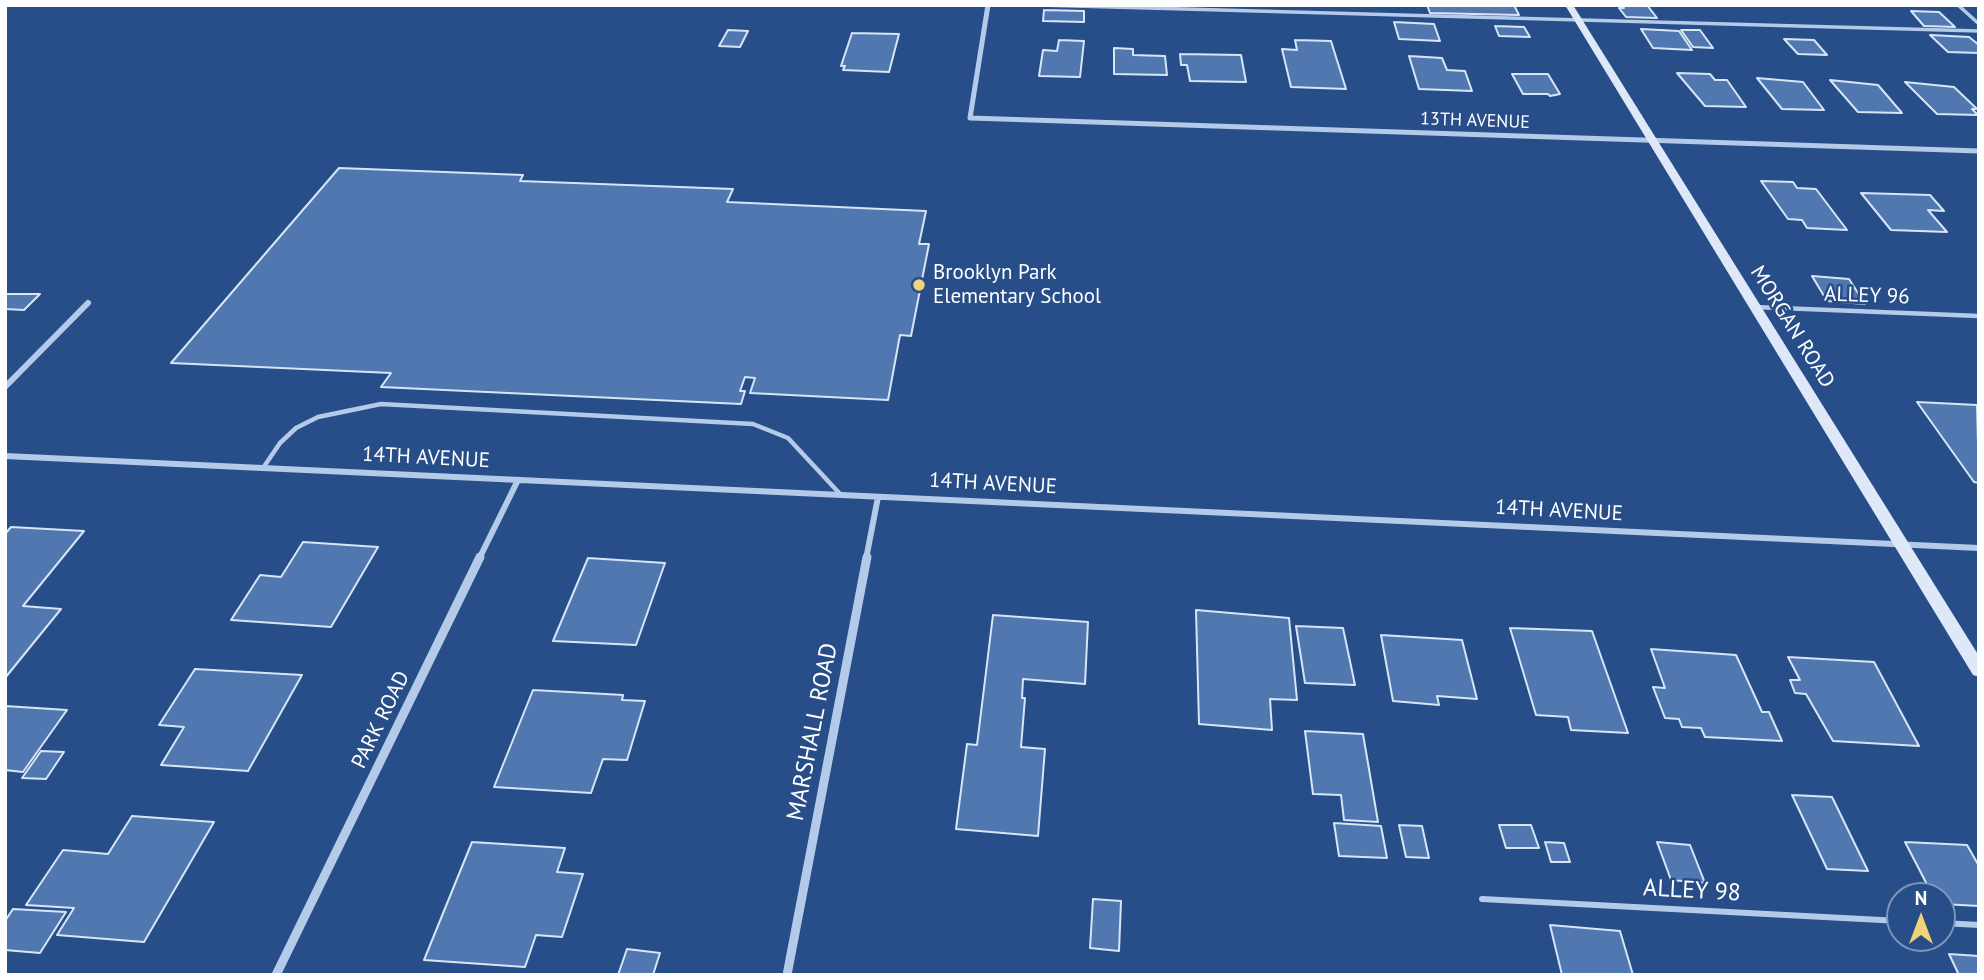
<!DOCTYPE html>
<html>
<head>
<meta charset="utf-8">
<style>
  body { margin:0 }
  #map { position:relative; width:1984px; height:980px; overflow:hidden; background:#274e89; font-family:"PT Sans",sans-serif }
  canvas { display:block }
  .frame { position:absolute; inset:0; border:7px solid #fff; pointer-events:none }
  .north { position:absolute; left:1886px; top:882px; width:70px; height:70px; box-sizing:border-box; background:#274e89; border:2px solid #7d95b8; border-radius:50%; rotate:0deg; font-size:19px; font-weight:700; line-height:28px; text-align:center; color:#fff }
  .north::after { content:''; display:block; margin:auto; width:24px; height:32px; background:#f1d37a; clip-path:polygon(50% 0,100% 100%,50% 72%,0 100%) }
</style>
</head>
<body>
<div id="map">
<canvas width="1984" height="980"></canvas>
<div class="frame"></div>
<div class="north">N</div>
</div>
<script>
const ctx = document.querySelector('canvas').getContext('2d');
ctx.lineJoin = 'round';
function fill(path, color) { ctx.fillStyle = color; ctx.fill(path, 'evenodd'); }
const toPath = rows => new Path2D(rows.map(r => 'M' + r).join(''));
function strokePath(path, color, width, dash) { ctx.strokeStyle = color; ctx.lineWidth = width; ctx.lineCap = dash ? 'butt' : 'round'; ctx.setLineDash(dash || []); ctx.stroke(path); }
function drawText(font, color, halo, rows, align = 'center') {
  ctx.font = font + ' "PT Sans",sans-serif'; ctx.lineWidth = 5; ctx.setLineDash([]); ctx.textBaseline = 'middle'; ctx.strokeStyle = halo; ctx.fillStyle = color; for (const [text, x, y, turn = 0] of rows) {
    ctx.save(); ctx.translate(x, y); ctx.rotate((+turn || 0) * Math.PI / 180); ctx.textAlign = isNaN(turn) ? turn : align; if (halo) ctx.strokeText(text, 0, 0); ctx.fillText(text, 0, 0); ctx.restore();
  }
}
const building = toPath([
  [1427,5,1514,5,1519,15,1430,13,1427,5],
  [1647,5,1657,18,1626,17,1619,8,1624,8,1622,5,1647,5],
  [1044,10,1084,11,1084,22,1043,21,1044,10],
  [1911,11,1939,12,1955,27,1924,26,1911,11],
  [1394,22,1434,24,1440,41,1399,39,1394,22],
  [1495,26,1524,27,1530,37,1499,36,1495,26],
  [1641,29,1679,31,1692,50,1653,48,1641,29],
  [728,30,748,31,740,47,719,46,728,30],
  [1681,30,1700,30,1713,48,1693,47,1681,30],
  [852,33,899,34,889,72,843,70,845,66,841,66,852,33],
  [1930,35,1969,37,1979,45,1979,53,1948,52,1930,35],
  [1784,39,1814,40,1827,55,1798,54,1784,39],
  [1059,40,1084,41,1080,77,1039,76,1043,50,1057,51,1059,40],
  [1295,40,1331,41,1346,89,1291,87,1282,49,1297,50,1295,40],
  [1114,48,1133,49,1133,55,1165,56,1167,75,1114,74,1114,48],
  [1180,54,1241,55,1246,82,1190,81,1187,65,1181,65,1180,54],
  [1409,56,1442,58,1447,70,1465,71,1472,91,1419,89,1409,56],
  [1677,73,1710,74,1715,80,1727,80,1746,107,1705,106,1677,73],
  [1512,74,1548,74,1560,94,1550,96,1548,94,1523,94,1512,74],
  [1757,78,1803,82,1824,110,1782,109,1757,78],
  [1830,80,1878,85,1902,113,1858,112,1830,80],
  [1905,82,1954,87,1977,109,1972,109,1978,115,1937,114,1905,82],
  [339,168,523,175,520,181,733,189,727,202,926,211,919,244,929,244,911,336,900,335,888,400,750,393,755,378,745,377,740,391,745,391,741,404,381,387,391,373,171,363,339,168],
  [1761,181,1793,182,1797,188,1816,189,1847,230,1807,228,1802,220,1788,219,1761,181],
  [1861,193,1930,195,1944,211,1928,210,1947,232,1891,230,1861,193],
  [1812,276,1849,279,1865,304,1827,301,1812,276],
  [5,294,40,294,24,310,5,309,5,294],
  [1917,402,1977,405,1979,483,1974,482,1917,402],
  [11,527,84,531,23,606,61,609,5,678,5,534,11,527],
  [303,542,378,547,331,627,231,620,260,575,281,577,303,542],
  [588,558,665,563,636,645,553,641,588,558],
  [1196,610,1289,618,1297,700,1270,699,1272,730,1199,724,1196,610],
  [993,615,1088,622,1085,684,1023,679,1022,698,1025,698,1021,747,1045,749,1038,836,956,829,967,744,977,745,993,615],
  [1296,626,1343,628,1355,685,1305,683,1296,626],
  [1510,628,1592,631,1628,733,1571,730,1568,717,1536,715,1510,628],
  [1381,635,1462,640,1477,699,1437,696,1439,705,1393,701,1381,635],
  [1651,649,1736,655,1762,712,1769,712,1782,741,1705,737,1701,728,1682,727,1679,719,1665,718,1653,687,1665,688,1651,649],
  [1788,657,1874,662,1919,746,1833,741,1806,694,1795,693,1790,680,1800,680,1788,657],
  [195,669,302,675,248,771,161,765,184,727,159,725,195,669],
  [533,690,623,695,622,700,645,701,627,760,603,759,591,793,494,787,533,690],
  [5,706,67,710,23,772,5,770,5,706],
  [1305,731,1363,734,1378,822,1344,820,1341,795,1313,794,1305,731],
  [41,751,64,752,46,779,22,778,41,751],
  [1792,795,1832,797,1868,871,1827,869,1792,795],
  [132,816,214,822,144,942,57,935,74,908,26,905,63,850,108,854,132,816],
  [1334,823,1381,826,1387,858,1339,856,1334,823],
  [1399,825,1422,826,1429,858,1406,857,1399,825],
  [1499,825,1531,825,1539,848,1506,848,1499,825],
  [472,842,565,848,557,872,583,874,562,937,536,935,525,967,424,960,472,842],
  [1545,842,1564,843,1570,862,1551,862,1545,842],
  [1657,842,1690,845,1705,883,1671,880,1657,842],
  [1905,842,1967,845,1979,866,1979,906,1942,904,1942,896,1933,896,1905,842],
  [1093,899,1121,901,1119,951,1090,948,1093,899],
  [13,909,66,912,40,953,5,950,5,921,13,909],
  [1550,925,1620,931,1633,975,1562,975,1550,925],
  [627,949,660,953,653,975,618,975,627,949],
  [1949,954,1979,956,1979,975,1959,975,1949,954]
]);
fill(building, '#5077b0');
strokePath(building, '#d8e5f7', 2);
strokePath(toPath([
  [1039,5,1979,31],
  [1958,5,1979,24]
]), '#b4cae9', 3.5);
strokePath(toPath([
  [1755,307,1979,316],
  [263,468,280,443,296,428,318,417,381,404,753,424,788,438,841,495]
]), '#b4cae9', 4.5);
strokePath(toPath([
  [1482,899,1900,921],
  [1942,923,1979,925]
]), '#b4cae9', 6);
strokePath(toPath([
  [988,5,970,118,1979,151]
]), '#b4cae9', 5);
strokePath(toPath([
  [5,387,88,303],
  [5,456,1979,548],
  [479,559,518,480],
  [866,559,878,497]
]), '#b4cae9', 6);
strokePath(toPath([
  [276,975,480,557],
  [787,975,867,557]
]), '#b4cae9', 9);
fill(toPath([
  [1565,5,1573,5,1979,656,1979,677,1973,675,1565,5]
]), '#dee8f8');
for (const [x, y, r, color] of [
  [919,285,7,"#f1d37a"]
]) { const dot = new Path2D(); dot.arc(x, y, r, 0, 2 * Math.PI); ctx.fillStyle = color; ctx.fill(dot); strokePath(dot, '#274e89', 2.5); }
drawText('18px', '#fff', '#274e89', [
  ["13TH AVENUE",1475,121,2]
]);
drawText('21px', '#fff', '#274e89', [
  ["Brooklyn Park",933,273],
  ["Elementary School",933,297]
], 'left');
drawText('21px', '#fff', '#274e89', [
  ["ALLEY 96",1867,296,2],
  ["MORGAN ROAD",1792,327,58],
  ["14TH AVENUE",426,458,3],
  ["14TH AVENUE",993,484,3],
  ["14TH AVENUE",1559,511,3],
  ["PARK ROAD",381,720,-64]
]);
drawText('24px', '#fff', '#274e89', [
  ["MARSHALL ROAD",813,732,-79],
  ["ALLEY 98",1692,891,3]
]);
</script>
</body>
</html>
